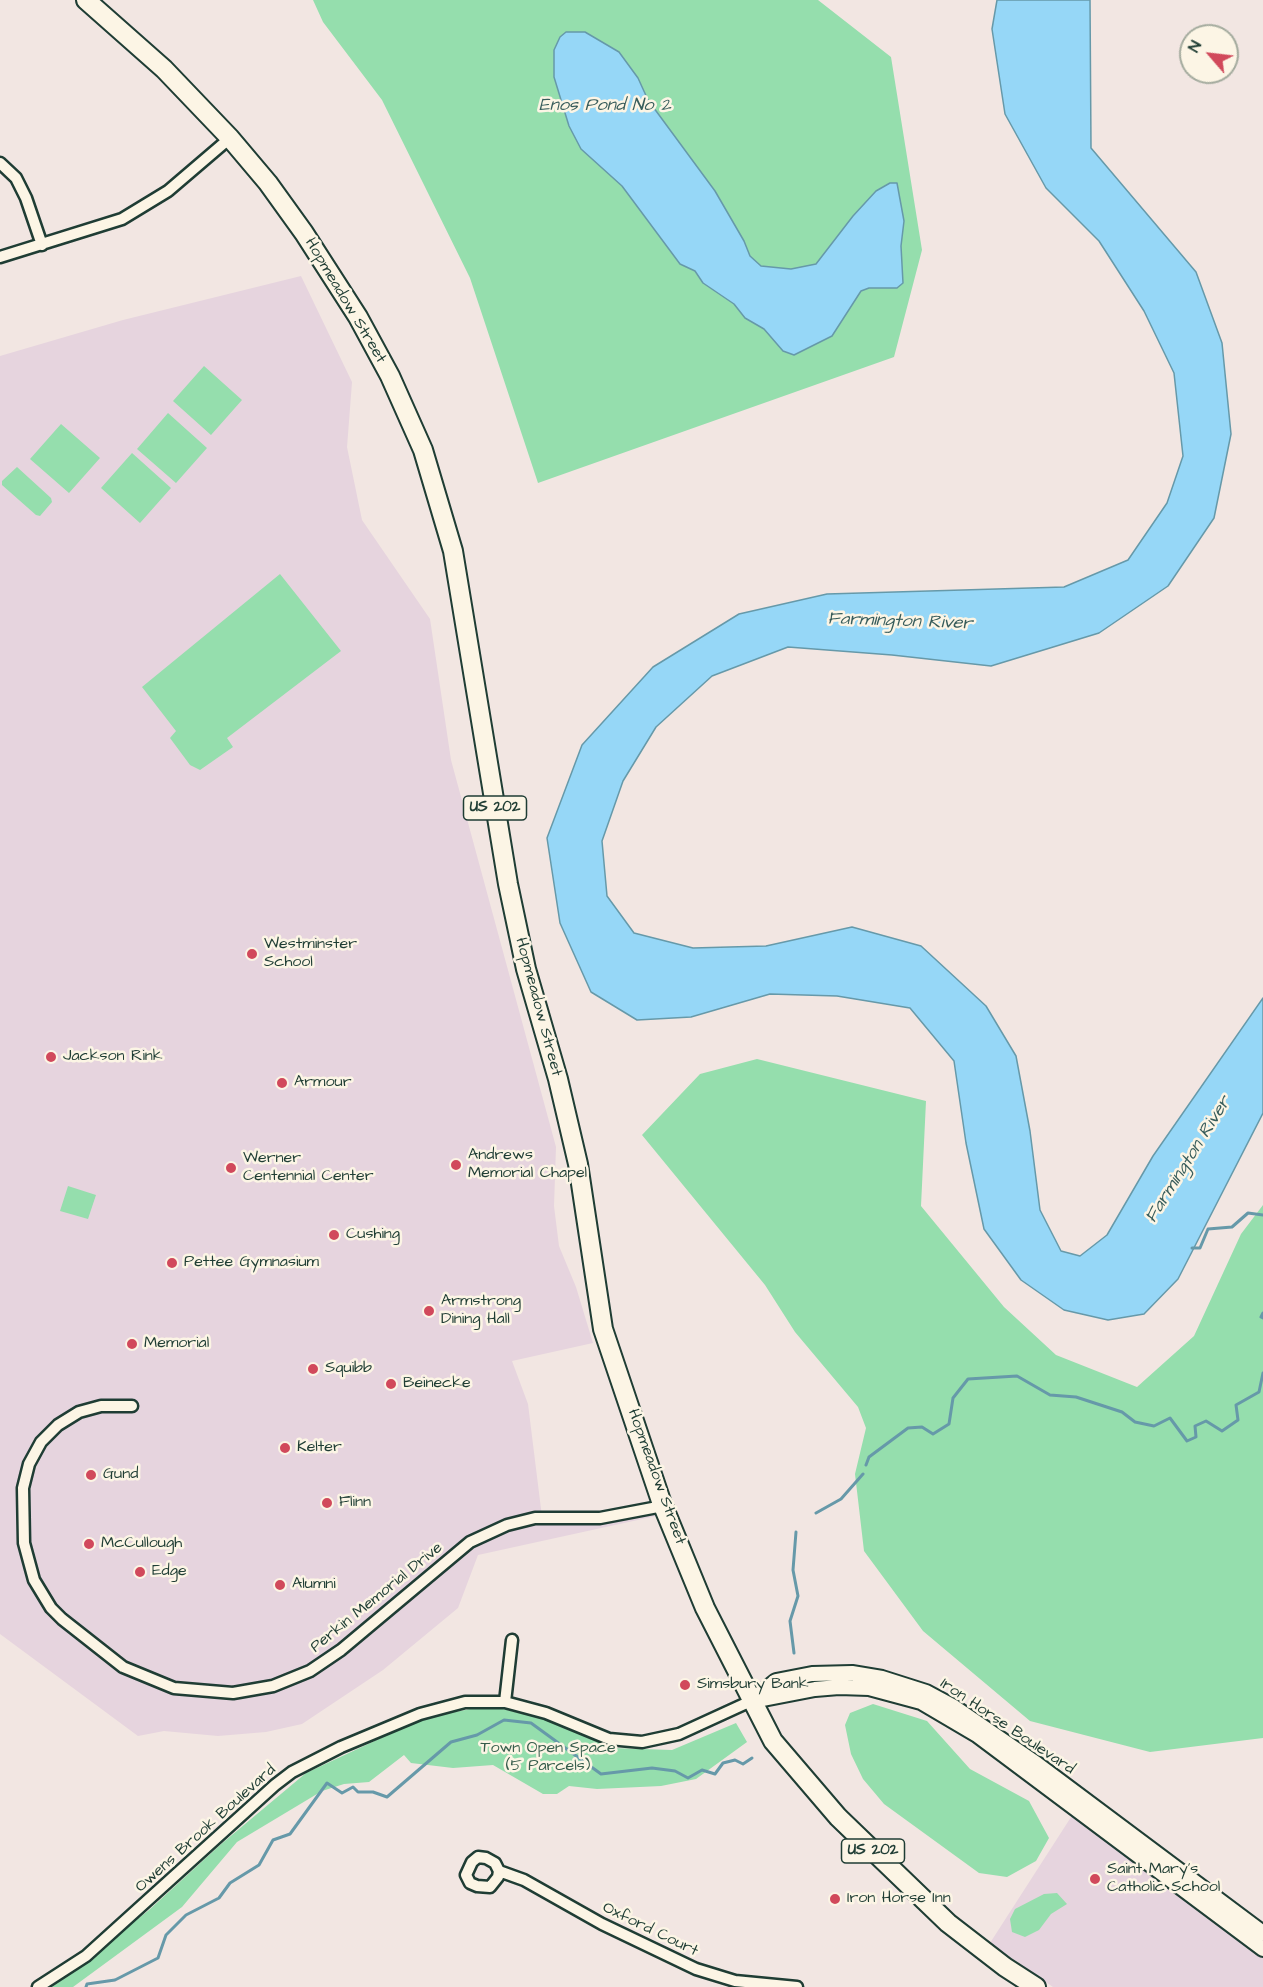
<!DOCTYPE html>
<html>
<head>
<meta charset="utf-8">
<style>
  body { margin:0 }
  #map { position:relative; width:1263px; height:1987px; overflow:hidden; background:#f2e6e2; font-family:"Architects Daughter",sans-serif }
  canvas { display:block }
  .north { position:absolute; left:1179px; top:24px; width:60px; height:60px; box-sizing:border-box; background:#fcf5e5; border:2px solid #a4ab9e; border-radius:50%; rotate:298deg; font-size:16px; font-weight:700; line-height:24px; text-align:center; color:#1f3d34 }
  .north::after { content:''; display:block; margin:auto; width:21px; height:27px; background:#d1495b; clip-path:polygon(50% 0,100% 100%,50% 72%,0 100%) }
</style>
</head>
<body>
<div id="map">
<canvas width="1263" height="1987"></canvas>
<div class="north">N</div>
</div>
<script>
const ctx = document.querySelector('canvas').getContext('2d');
ctx.lineJoin = 'round';
function fill(path, color) { ctx.fillStyle = color; ctx.fill(path, 'evenodd'); }
const toPath = rows => new Path2D(rows.map(r => 'M' + r).join(''));
function strokePath(path, color, width, dash) { ctx.strokeStyle = color; ctx.lineWidth = width; ctx.lineCap = dash ? 'butt' : 'round'; ctx.setLineDash(dash || []); ctx.stroke(path); }
function drawText(font, color, halo, rows, align = 'center') {
  ctx.font = font + ' "Architects Daughter",sans-serif'; ctx.lineWidth = 5; ctx.setLineDash([]); ctx.textBaseline = 'middle'; ctx.strokeStyle = halo; ctx.fillStyle = color; for (const [text, x, y, turn = 0] of rows) {
    ctx.save(); ctx.translate(x, y); ctx.rotate((+turn || 0) * Math.PI / 180); ctx.textAlign = isNaN(turn) ? turn : align; if (halo) ctx.strokeText(text, 0, 0); ctx.fillText(text, 0, 0); ctx.restore();
  }
}
fill(toPath([
  [301,276,352,382,347,447,362,520,430,619,451,760,556,1147,554,1206,559,1246,576,1287,593,1343,512,1361,528,1404,543,1525,653,1501,656,1516,478,1555,458,1608,383,1670,302,1724,266,1732,218,1736,164,1731,138,1736,0,1634,0,356,123,320],
  [1073,1814,1263,1956,1263,1987,1053,1987,990,1943]
]), '#e6d4de');
fill(toPath([
  [313,0,818,0,891,57,922,250,894,357,538,483,470,278,382,100,323,22],
  [204,366,242,400,211,435,173,401],
  [168,413,207,448,176,483,137,449],
  [61,424,100,458,69,493,30,459],
  [132,453,171,488,140,523,101,488],
  [17,467,51,498,52,502,40,516,36,515,2,485,2,481],
  [280,574,341,651,227,738,233,747,200,770,190,765,170,738,176,731,142,687],
  [757,1059,926,1101,921,1206,1004,1307,1056,1355,1137,1387,1194,1336,1241,1234,1263,1205,1263,1738,1150,1752,1030,1721,923,1631,864,1551,855,1474,866,1428,858,1407,795,1332,765,1285,642,1135,700,1074],
  [68,1186,96,1195,88,1219,60,1211],
  [873,1704,927,1721,970,1769,1029,1801,1049,1838,1036,1861,1007,1877,979,1873,884,1804,863,1779,851,1754,845,1725,850,1713],
  [475,1708,499,1708,544,1719,612,1748,672,1750,736,1723,747,1742,696,1779,661,1786,597,1789,569,1786,557,1794,543,1794,493,1765,453,1768,411,1763,404,1755,369,1782,344,1784,322,1791,237,1842,182,1907,73,1987,51,1987,149,1910,220,1845,306,1773,411,1724,435,1716],
  [1057,1893,1067,1904,1051,1914,1039,1930,1025,1937,1012,1932,1010,1919,1015,1909,1044,1894]
]), '#95dead');
const water = toPath([
  [997,0,1090,0,1091,148,1196,272,1222,343,1231,434,1214,518,1168,586,1099,633,991,666,892,655,788,647,712,676,656,727,623,781,602,841,607,896,634,933,693,948,766,946,852,927,921,946,986,1006,1016,1056,1030,1131,1040,1210,1061,1251,1080,1256,1107,1235,1153,1156,1263,998,1263,1113,1178,1279,1144,1314,1108,1320,1064,1310,1021,1280,984,1229,966,1143,954,1061,910,1008,837,996,770,994,691,1017,637,1020,591,992,560,923,547,838,582,745,653,667,739,614,827,594,1064,587,1128,560,1167,503,1183,456,1174,373,1144,311,1099,241,1046,188,1005,114,992,29,997,0],
  [566,32,585,32,619,52,638,78,648,100,715,191,744,241,750,256,761,266,791,269,816,264,853,216,876,191,890,183,897,183,904,221,901,246,903,283,897,288,869,288,861,291,832,336,794,355,783,351,764,329,745,318,734,304,703,283,695,271,680,264,622,186,581,149,569,126,554,77,554,50,560,37,566,32]
]);
fill(water, '#96d7f7');
strokePath(water, '#6699a9', 1.5);
strokePath(toPath([
  [1192,1248,1200,1248,1208,1229,1232,1227,1248,1213,1263,1215],
  [1263,1313,1261,1317,1263,1318],
  [866,1465,869,1457,908,1428,922,1427,933,1434,949,1424,953,1398,968,1379,1017,1376,1050,1395,1076,1397,1122,1412,1135,1422,1154,1426,1170,1418,1187,1441,1196,1437,1195,1426,1206,1421,1222,1431,1238,1420,1236,1405,1259,1392,1263,1373],
  [816,1513,841,1499,863,1474],
  [794,1653,790,1621,798,1596,793,1570,796,1532],
  [86,1987,87,1984,115,1980,158,1958,166,1935,186,1915,219,1898,230,1883,259,1865,273,1840,290,1834,327,1783,342,1793,353,1787,358,1792,373,1792,387,1797,451,1742,477,1735,504,1720,531,1723,601,1774,652,1768,675,1771,688,1778,702,1770,715,1774,723,1763,735,1760,743,1764,752,1758]
]), '#6699a9', 3);
const minor = toPath([
  [0,163,16,178,26,198,42,245],
  [0,257,122,219,168,191,230,138],
  [132,1406,101,1406,79,1412,58,1425,41,1442,29,1464,23,1488,24,1543,34,1580,51,1608,62,1619,123,1667,174,1688,233,1693,273,1686,310,1671,341,1650,470,1542,507,1525,535,1518,600,1518,663,1506],
  [505,1702,512,1640],
  [499,1871,498,1877,490,1887,477,1886,470,1883,466,1875,472,1862,478,1857,486,1858,495,1863,499,1871,524,1880,602,1924,696,1969,735,1981,797,1987],
  [38,1987,86,1956,275,1785,292,1772,341,1747,420,1714,465,1702,505,1702,546,1713,609,1739,642,1742,679,1734,751,1701]
]);
const tertiary = toPath([
  [751,1701,776,1681,812,1674,852,1673,882,1678,926,1692,954,1707,1037,1764,1263,1933],
  [753,1701,815,1689,839,1687,869,1688,921,1702,977,1735,1263,1949]
]);
const trunk = toPath([
  [86,0,164,69,230,138,268,183,304,233,358,317,390,376,423,450,453,551,508,884,526,969,558,1079,578,1164,603,1329,661,1501,705,1608,773,1741,838,1817,948,1923,1005,1967,1036,1987]
]);
strokePath(minor, '#1f3d34', 15);
strokePath(tertiary, '#1f3d34', 18);
strokePath(trunk, '#1f3d34', 22);
strokePath(minor, '#fcf5e5', 10);
strokePath(tertiary, '#fcf5e5', 14);
strokePath(trunk, '#fcf5e5', 18);
for (const [x, y, r, color] of [
  [252,954,6,"#d1495b"],
  [51,1057,6,"#d1495b"],
  [282,1083,6,"#d1495b"],
  [456,1165,6,"#d1495b"],
  [231,1168,6,"#d1495b"],
  [334,1235,6,"#d1495b"],
  [172,1263,6,"#d1495b"],
  [429,1311,6,"#d1495b"],
  [132,1344,6,"#d1495b"],
  [313,1369,6,"#d1495b"],
  [391,1384,6,"#d1495b"],
  [285,1448,6,"#d1495b"],
  [91,1475,6,"#d1495b"],
  [327,1503,6,"#d1495b"],
  [89,1544,6,"#d1495b"],
  [140,1572,6,"#d1495b"],
  [280,1585,6,"#d1495b"],
  [685,1685,6,"#d1495b"],
  [1095,1879,6,"#d1495b"],
  [835,1899,6,"#d1495b"]
]) { const dot = new Path2D(); dot.arc(x, y, r, 0, 2 * Math.PI); ctx.fillStyle = color; ctx.fill(dot); strokePath(dot, '#fcf5e5', 2); }
for (const [x, y, w] of [
  [495,808,63],
  [873,1851,63]
]) { const box = new Path2D(); box.roundRect(x - w / 2, y - 12, w, 24, 4.5); ctx.fillStyle = '#fcf5e5'; ctx.fill(box); strokePath(box, '#1f3d34', 1.5); }
drawText('bold 15px', '#1f3d34', null, [
  ["US 202",495,808],
  ["US 202",873,1851]
]);
drawText('16px', '#1f3d34', '#fcf5e5', [
  ["Hopmeadow Street",345,301,59],
  ["Hopmeadow Street",538,1007,75],
  ["Hopmeadow Street",656,1477,70],
  ["Perkin Memorial Drive",377,1598,-39],
  ["Iron Horse Boulevard",1007,1727,34],
  ["Owens Brook Boulevard",206,1829,-42],
  ["Oxford Court",650,1930,26]
]);
drawText('16px', '#1f3d34', '#fcf5e5', [
  ["Westminster",264,945],
  ["School",264,963],
  ["Jackson Rink",63,1057],
  ["Armour",294,1083],
  ["Andrews",468,1156],
  ["Memorial Chapel",468,1174],
  ["Werner",243,1159],
  ["Centennial Center",243,1177],
  ["Cushing",346,1235],
  ["Pettee Gymnasium",184,1263],
  ["Armstrong",441,1302],
  ["Dining Hall",441,1320],
  ["Memorial",144,1344],
  ["Squibb",325,1369],
  ["Beinecke",403,1384],
  ["Kelter",297,1448],
  ["Gund",103,1475],
  ["Flinn",339,1503],
  ["McCullough",101,1544],
  ["Edge",152,1572],
  ["Alumni",292,1585],
  ["Simsbury Bank",697,1685],
  ["Saint Mary's",1107,1870],
  ["Catholic School",1107,1888],
  ["Iron Horse Inn",847,1899]
], 'left');
drawText('16px', '#375d4c', '#fcf5e5', [
  ["Town Open Space",548,1749],
  ["(5 Parcels)",548,1767]
]);
drawText('italic 18px', '#375c5b', '#fcf5e5', [
  ["Enos Pond No 2",605,106],
  ["Farmington River",900,622,2],
  ["Farmington River",1189,1160,-58]
]);
</script>
</body>
</html>
